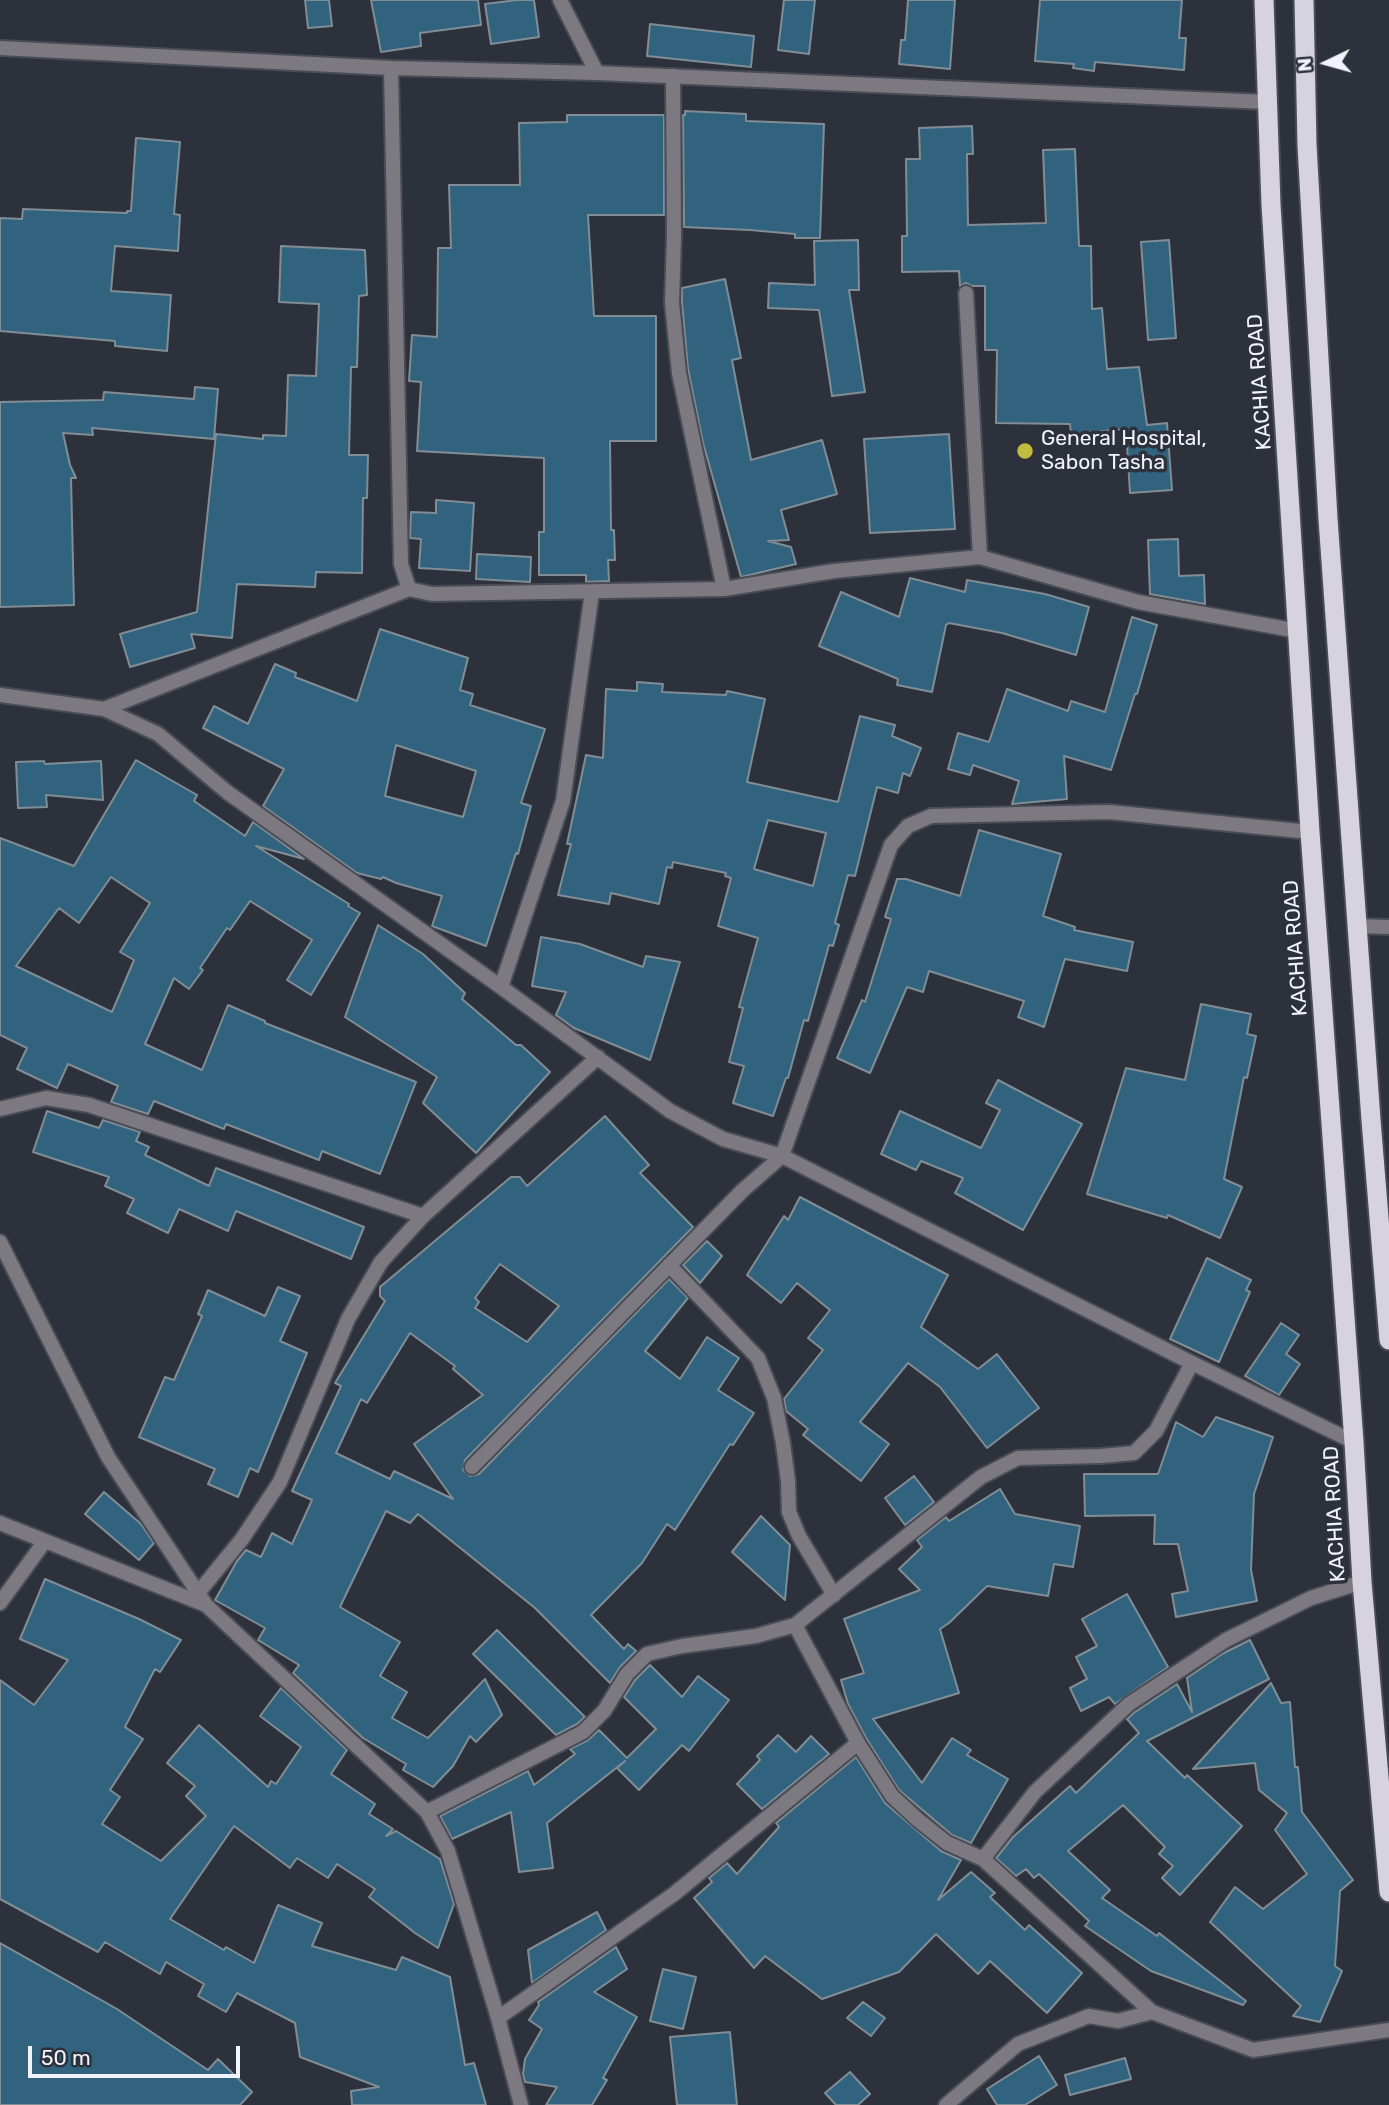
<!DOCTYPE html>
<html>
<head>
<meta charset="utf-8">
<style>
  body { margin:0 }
  #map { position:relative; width:1389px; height:2105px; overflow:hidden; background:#2d313b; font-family:Rubik,sans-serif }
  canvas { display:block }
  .north { position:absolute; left:1291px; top:28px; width:70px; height:70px; -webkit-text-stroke:5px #2d313b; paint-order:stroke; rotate:265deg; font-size:19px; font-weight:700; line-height:28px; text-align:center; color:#f2f4fb }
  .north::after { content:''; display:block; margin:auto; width:24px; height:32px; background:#f2f4fb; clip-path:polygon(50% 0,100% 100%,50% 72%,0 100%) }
  .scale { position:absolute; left:28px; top:2046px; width:212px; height:32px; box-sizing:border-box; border:4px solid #f2f4fb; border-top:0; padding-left:9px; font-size:21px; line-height:24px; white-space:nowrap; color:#f2f4fb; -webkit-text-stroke:5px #2d313b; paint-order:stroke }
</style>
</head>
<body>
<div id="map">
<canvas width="1389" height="2105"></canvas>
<div class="north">N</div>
<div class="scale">50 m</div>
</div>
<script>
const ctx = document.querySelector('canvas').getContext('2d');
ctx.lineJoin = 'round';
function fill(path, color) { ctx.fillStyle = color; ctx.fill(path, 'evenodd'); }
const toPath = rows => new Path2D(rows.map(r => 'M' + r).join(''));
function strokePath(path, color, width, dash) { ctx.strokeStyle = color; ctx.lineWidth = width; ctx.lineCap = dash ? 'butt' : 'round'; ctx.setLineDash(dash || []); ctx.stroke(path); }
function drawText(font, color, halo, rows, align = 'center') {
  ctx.font = font + ' Rubik,sans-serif'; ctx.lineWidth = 7; ctx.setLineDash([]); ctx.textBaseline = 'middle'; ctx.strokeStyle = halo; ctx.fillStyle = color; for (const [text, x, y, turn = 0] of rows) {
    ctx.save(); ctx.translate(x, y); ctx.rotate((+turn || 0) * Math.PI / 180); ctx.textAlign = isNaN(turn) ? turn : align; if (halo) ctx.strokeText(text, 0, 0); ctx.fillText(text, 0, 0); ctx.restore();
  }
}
const building = toPath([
  [305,0,329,0,332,26,308,28,305,0],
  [371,0,478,0,481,25,420,33,421,46,381,52,371,0],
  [517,0,534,0,539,37,491,44,485,4,517,0],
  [784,0,815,0,809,54,778,50,784,0],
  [908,0,955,0,950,69,899,64,901,40,905,40,908,0],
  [1040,0,1182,0,1179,38,1186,38,1184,70,1095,62,1094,71,1073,68,1074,64,1035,61,1040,0],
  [650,24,754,36,751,67,647,56,650,24],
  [685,111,746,114,746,121,824,124,820,238,795,238,795,234,750,230,684,227,683,115,685,115,685,111],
  [567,115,664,115,664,215,588,215,594,316,656,316,656,441,610,441,611,530,614,530,615,560,608,560,609,581,586,582,586,575,539,575,539,532,544,532,544,458,417,451,421,382,409,381,412,335,437,337,438,248,451,248,449,185,520,185,519,123,567,122,567,115],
  [972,126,973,154,967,154,968,225,1046,223,1043,150,1075,149,1079,246,1091,246,1092,309,1102,308,1107,369,1139,367,1147,425,1167,423,1172,490,1130,493,1126,429,1071,434,1070,424,996,423,997,350,985,350,985,286,972,286,966,283,960,286,959,271,902,272,902,236,907,236,906,159,920,159,919,128,972,126],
  [136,138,180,142,174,214,180,215,178,251,115,246,111,291,171,295,167,351,115,346,115,341,0,331,0,218,22,219,23,209,127,213,127,211,131,211,136,138],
  [858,240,859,290,849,290,865,392,832,396,819,310,768,308,769,283,815,285,814,241,858,240],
  [1169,240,1176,338,1148,340,1141,242,1169,240],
  [281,246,365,250,367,295,359,296,357,367,351,367,349,455,368,455,367,498,363,498,362,573,316,572,315,587,237,584,232,638,191,634,195,648,130,667,120,634,197,612,216,434,263,439,263,435,286,436,288,375,316,376,319,304,279,302,281,246],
  [725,279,741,358,732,360,751,460,822,440,837,494,781,510,789,540,768,541,791,547,796,564,741,577,703,443,688,369,682,303,682,288,725,279],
  [195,387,218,389,214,439,92,428,93,435,63,433,70,465,76,478,71,478,74,605,0,607,0,402,103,400,104,392,194,399,195,387],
  [949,434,955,529,870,533,864,439,949,434],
  [436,500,474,503,470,571,419,568,421,539,410,538,411,512,436,513,436,500],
  [1178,539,1179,576,1204,575,1205,604,1150,594,1148,540,1178,539],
  [477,554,531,557,530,582,476,579,477,554],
  [910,578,965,592,967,580,1045,594,1089,607,1076,655,1002,633,949,623,946,625,932,692,897,685,898,679,819,646,841,592,899,617,910,578],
  [1132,617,1157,625,1137,694,1135,694,1111,770,1064,756,1067,799,1012,804,1019,781,973,765,970,775,948,769,958,733,989,742,1007,689,1068,711,1071,701,1105,712,1132,617],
  [380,629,468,658,460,690,473,694,470,705,545,729,521,803,531,806,518,854,516,853,486,946,432,926,442,896,396,883,383,877,381,879,357,873,263,806,284,769,203,728,214,706,248,724,275,664,296,673,295,677,357,701,380,629],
  [396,745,476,771,463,817,385,796,396,745],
  [637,682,663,684,662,692,726,695,727,691,765,699,747,782,838,802,860,716,895,725,892,736,921,748,910,776,903,773,898,793,877,787,855,876,848,875,835,923,839,925,833,946,829,945,808,1021,804,1020,788,1078,786,1078,773,1116,733,1103,744,1066,729,1062,743,1008,739,1007,758,938,718,926,731,878,725,876,726,873,673,862,672,868,667,867,659,904,611,893,609,904,558,895,571,844,567,844,586,755,603,758,606,689,637,691,637,682],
  [768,820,826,833,813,886,754,869,768,820],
  [136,760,197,795,194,801,245,836,253,822,304,859,256,846,349,904,348,906,360,913,311,995,287,980,312,940,250,901,230,930,227,928,200,968,203,970,189,989,174,978,145,1044,202,1070,228,1005,265,1021,265,1023,416,1082,380,1174,322,1151,319,1160,226,1124,224,1129,154,1101,148,1114,111,1102,118,1086,68,1064,57,1088,17,1069,27,1048,0,1035,0,838,74,866,136,760],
  [111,877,150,903,120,952,134,960,112,1012,16,966,59,908,79,923,111,877],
  [44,761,45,764,101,761,103,800,46,795,47,807,18,808,16,762,44,761],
  [979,830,1061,854,1043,916,1075,927,1074,930,1133,942,1127,971,1065,959,1044,1027,1018,1017,1024,1001,929,971,923,992,907,987,870,1073,837,1058,862,1000,865,1002,891,919,885,917,897,879,906,879,960,896,979,830],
  [378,925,423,954,465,993,462,999,516,1045,521,1045,550,1072,476,1153,423,1103,437,1077,345,1017,378,925],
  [541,937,580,944,643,967,646,956,680,962,650,1060,574,1028,556,1015,566,992,532,986,541,937],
  [1201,1004,1251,1014,1247,1034,1256,1036,1247,1078,1244,1077,1224,1179,1242,1187,1220,1238,1168,1215,1167,1218,1087,1194,1126,1068,1185,1080,1201,1004],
  [998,1080,1082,1124,1023,1230,955,1193,963,1178,921,1161,916,1170,881,1154,900,1111,981,1148,1000,1110,986,1103,998,1080],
  [47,1111,99,1128,103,1120,140,1132,136,1141,149,1147,145,1155,209,1186,216,1168,364,1227,351,1259,236,1211,228,1231,179,1209,168,1233,127,1213,134,1199,105,1186,109,1177,33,1152,47,1111],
  [605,1116,649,1165,640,1173,693,1227,465,1460,463,1470,470,1476,479,1474,669,1279,688,1298,645,1351,680,1379,707,1337,739,1358,718,1390,754,1413,733,1445,730,1444,675,1530,667,1524,642,1563,591,1615,624,1649,628,1644,636,1651,620,1667,610,1683,535,1608,418,1514,410,1523,386,1511,340,1607,400,1642,380,1676,407,1692,392,1718,428,1738,485,1679,502,1715,476,1742,470,1736,453,1766,433,1787,403,1770,406,1764,363,1738,293,1673,299,1665,258,1640,265,1628,215,1600,237,1561,246,1550,261,1557,272,1533,292,1544,312,1500,292,1491,341,1386,335,1383,385,1301,380,1296,380,1287,511,1177,520,1177,527,1186,605,1116],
  [500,1264,559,1306,527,1342,475,1308,479,1302,475,1298,500,1264],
  [410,1333,455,1366,453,1369,483,1395,414,1444,453,1499,394,1471,390,1479,336,1453,361,1399,367,1403,410,1333],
  [800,1197,948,1275,921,1327,978,1369,997,1354,1039,1408,987,1448,940,1387,908,1363,860,1422,889,1444,861,1481,803,1435,808,1429,786,1411,784,1399,823,1350,808,1338,830,1310,797,1283,781,1303,747,1275,784,1216,788,1220,800,1197],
  [707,1241,722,1256,700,1283,683,1265,707,1241],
  [1207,1258,1251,1280,1246,1290,1250,1292,1219,1362,1170,1339,1207,1258],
  [278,1287,300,1296,280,1341,307,1353,258,1472,250,1468,238,1497,208,1484,215,1469,139,1437,165,1377,174,1380,202,1316,198,1314,208,1290,265,1316,278,1287],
  [1281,1323,1299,1335,1286,1354,1300,1364,1279,1395,1245,1376,1281,1323],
  [1216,1417,1273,1437,1254,1494,1251,1570,1257,1601,1176,1617,1172,1594,1188,1591,1178,1544,1154,1544,1155,1515,1085,1516,1084,1474,1158,1474,1176,1422,1203,1437,1216,1417],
  [914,1476,934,1502,905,1525,885,1498,914,1476],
  [1000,1489,1015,1514,1080,1526,1073,1567,1054,1564,1048,1596,987,1586,949,1623,940,1629,959,1693,873,1719,922,1783,952,1738,971,1750,967,1755,1008,1779,971,1843,952,1835,899,1790,866,1738,848,1704,841,1680,864,1673,844,1619,920,1590,899,1569,922,1547,917,1540,946,1517,949,1521,1000,1489],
  [104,1492,141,1524,154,1543,139,1560,85,1514,104,1492],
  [761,1516,790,1545,785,1600,732,1552,761,1516],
  [45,1579,139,1619,181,1640,160,1672,155,1669,125,1727,143,1739,110,1790,120,1797,102,1824,161,1861,206,1816,186,1796,195,1786,167,1763,199,1725,268,1787,271,1781,276,1784,301,1747,260,1716,281,1688,347,1750,331,1774,375,1804,369,1814,393,1829,386,1836,396,1831,440,1859,454,1904,438,1948,415,1933,369,1897,375,1889,337,1864,328,1878,297,1858,290,1868,234,1826,170,1919,224,1950,226,1947,254,1963,278,1905,322,1923,312,1946,396,1970,402,1957,450,1977,465,2065,474,2063,486,2105,352,2105,351,2091,379,2087,300,2057,295,2023,237,1993,226,2012,198,1996,204,1984,166,1962,160,1974,105,1942,98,1952,0,1899,0,1680,34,1705,68,1660,20,1639,45,1579],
  [1127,1594,1168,1667,1115,1704,1109,1697,1081,1711,1070,1688,1087,1679,1076,1657,1097,1646,1082,1619,1127,1594],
  [497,1630,585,1717,577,1724,556,1735,473,1654,497,1630],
  [1250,1640,1269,1679,1147,1741,1185,1778,1187,1775,1242,1826,1180,1895,1162,1878,1173,1866,1159,1854,1165,1847,1123,1805,1068,1851,1110,1890,1102,1898,1157,1936,1159,1933,1246,2001,1243,2005,1151,1971,1085,1926,1089,1921,1039,1874,1034,1878,1026,1869,1016,1876,996,1858,1013,1837,1070,1786,1076,1793,1139,1733,1127,1719,1135,1712,1177,1684,1192,1712,1187,1678,1222,1654,1250,1640],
  [650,1665,682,1697,698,1676,729,1700,689,1751,682,1745,639,1790,617,1768,625,1761,547,1823,553,1868,519,1872,511,1812,452,1839,440,1816,528,1771,534,1785,575,1754,570,1749,588,1740,599,1730,627,1758,656,1729,624,1697,635,1680,650,1665],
  [1271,1683,1281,1703,1290,1702,1295,1767,1298,1767,1302,1812,1353,1880,1340,1891,1335,1966,1342,1971,1320,2022,1293,2016,1301,2006,1210,1922,1235,1887,1263,1909,1307,1874,1275,1830,1287,1813,1259,1790,1255,1763,1193,1769,1271,1683],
  [778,1735,796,1752,811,1736,829,1754,762,1809,737,1784,760,1760,757,1756,778,1735],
  [856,1757,885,1803,941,1851,961,1860,938,1900,971,1872,995,1893,990,1897,1025,1930,1029,1925,1082,1973,1047,2013,990,1961,978,1974,936,1934,899,1972,822,1999,765,1956,754,1968,694,1898,712,1882,709,1878,727,1863,737,1874,779,1827,776,1823,856,1757],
  [597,1912,606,1930,532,1983,528,1950,597,1912],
  [0,1943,117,2009,208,2070,218,2059,252,2092,240,2105,0,2105,0,1943],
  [616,1947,627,1969,594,1992,637,2017,603,2078,607,2080,592,2105,546,2105,557,2087,525,2082,523,2074,525,2059,542,2029,529,2020,539,2005,538,2002,616,1947],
  [663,1969,696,1977,683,2029,650,2021,663,1969],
  [863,2002,885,2018,871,2036,847,2018,863,2002],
  [730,2032,737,2105,677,2105,670,2037,730,2032],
  [1039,2056,1057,2085,1025,2105,997,2105,987,2089,1039,2056],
  [1125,2058,1131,2079,1070,2095,1065,2075,1125,2058],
  [850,2072,870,2094,858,2105,836,2105,825,2093,850,2072]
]);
fill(building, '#32637e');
strokePath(building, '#818d95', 2);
const minor = toPath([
  [560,0,597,73],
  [391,68,401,564,409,589],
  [673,76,674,237,672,303,679,373,724,589],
  [966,293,980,557],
  [0,695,104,709,158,734,227,792,501,987,670,1111,723,1139,782,1156,1192,1363,1354,1442],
  [104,709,409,589,432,594,724,589,834,571,980,557,1138,602,1298,631],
  [1358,926,1389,927],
  [501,987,563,801,592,592],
  [0,1109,46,1098,89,1105,423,1216],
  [0,1242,108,1457,206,1605,427,1812,448,1851,498,2018,521,2105],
  [669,1265,758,1358,774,1398,783,1443,788,1481,789,1512,799,1536,834,1595],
  [472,1467,742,1191,782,1156,891,845,908,826,931,816,1109,812,1310,832],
  [0,1523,206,1605],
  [198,1593,242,1539,280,1482,348,1319,381,1262,423,1216,598,1057],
  [0,1603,45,1541],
  [795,1625,858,1743,892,1796,918,1820,947,1843,983,1859,1152,2012],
  [427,1812,583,1732,604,1711,627,1674,647,1654,682,1646,756,1636,795,1625,981,1477,1018,1458,1101,1456,1134,1453,1156,1431,1192,1363],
  [983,1859,1035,1792,1129,1704,1226,1640,1311,1598,1362,1582],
  [498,2018,674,1894,858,1743],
  [946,2105,1018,2044,1089,2016,1118,2021,1152,2012,1253,2050,1389,2030]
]);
const tertiary = toPath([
  [0,48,391,68,597,73,1266,102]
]);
const trunk = toPath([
  [1264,0,1271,205,1310,832,1354,1442,1362,1582,1389,1892],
  [1304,0,1307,145,1328,519,1371,1120,1389,1340]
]);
strokePath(minor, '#494c56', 18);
strokePath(tertiary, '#494c56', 18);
strokePath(trunk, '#494c56', 23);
strokePath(minor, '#7c7a80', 14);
strokePath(tertiary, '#7c7a80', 14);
strokePath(trunk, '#d6d2de', 19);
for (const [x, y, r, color] of [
  [1025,451,9,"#c3bd3f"]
]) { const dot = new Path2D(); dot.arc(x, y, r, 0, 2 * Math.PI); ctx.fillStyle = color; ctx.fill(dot); strokePath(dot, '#2d313b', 2.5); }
drawText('21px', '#f2f4fb', '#2d313b', [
  ["KACHIA ROAD",1260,382,-94],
  ["KACHIA ROAD",1296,948,-94],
  ["KACHIA ROAD",1335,1514,-93]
]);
drawText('21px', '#f2f4fb', '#2d313b', [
  ["General Hospital,",1041,439],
  ["Sabon Tasha",1041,463]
], 'left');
</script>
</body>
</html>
